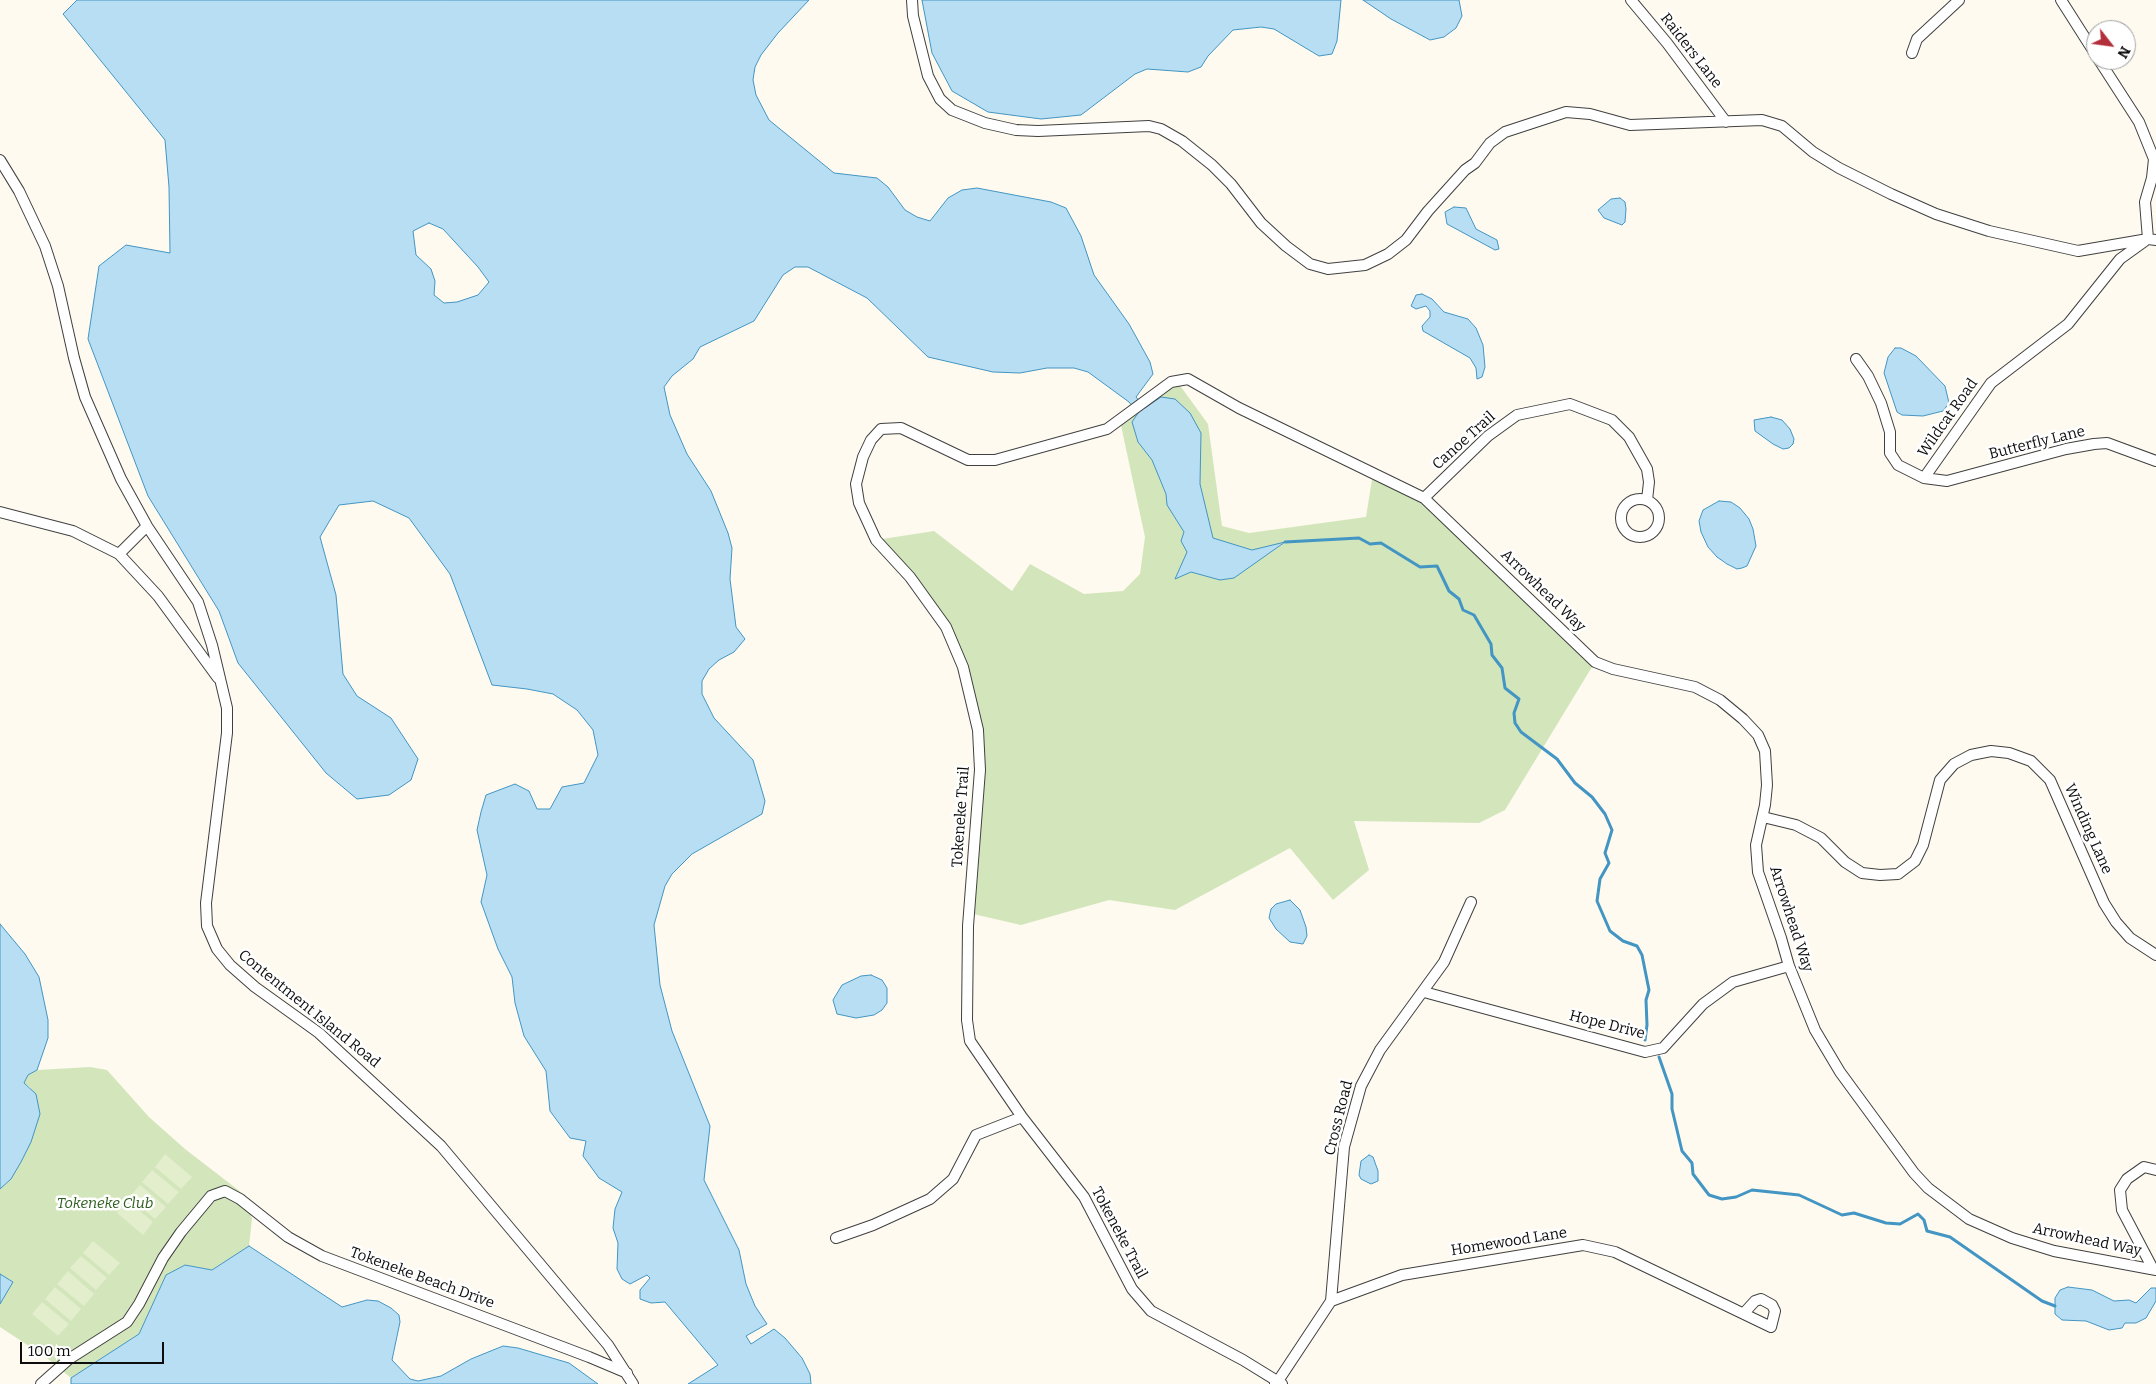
<!DOCTYPE html>
<html>
<head>
<meta charset="utf-8">
<style>
  body { margin:0 }
  #map { position:relative; width:2156px; height:1384px; overflow:hidden; background:#fefaef; font-family:Bitter,serif }
  canvas { display:block }
  .north { position:absolute; left:2086px; top:20px; width:50px; height:50px; box-sizing:border-box; background:#fff; border:1px solid #9e9e9e; border-radius:50%; rotate:120deg; font-size:14px; font-weight:700; line-height:20px; text-align:center; color:#0d0d0d }
  .north::after { content:''; display:block; margin:auto; width:18px; height:22px; background:#b32f3a; clip-path:polygon(50% 0,100% 100%,50% 72%,0 100%) }
  .scale { position:absolute; left:20px; top:1342px; width:144px; height:22px; box-sizing:border-box; border:2px solid #0d0d0d; border-top:0; padding-left:6px; font-size:15px; line-height:18px; white-space:nowrap; color:#0d0d0d; -webkit-text-stroke:4px #fff; paint-order:stroke }
</style>
</head>
<body>
<div id="map">
<canvas width="2156" height="1384"></canvas>
<div class="north">N</div>
<div class="scale">100 m</div>
</div>
<script>
const ctx = document.querySelector('canvas').getContext('2d');
ctx.lineJoin = 'round';
function fill(path, color) { ctx.fillStyle = color; ctx.fill(path, 'evenodd'); }
const toPath = rows => new Path2D(rows.map(r => 'M' + r).join(''));
function strokePath(path, color, width, dash) { ctx.strokeStyle = color; ctx.lineWidth = width; ctx.lineCap = dash ? 'butt' : 'round'; ctx.setLineDash(dash || []); ctx.stroke(path); }
function drawText(font, color, halo, rows, align = 'center') {
  ctx.font = font + ' Bitter,serif'; ctx.lineWidth = 5; ctx.setLineDash([]); ctx.textBaseline = 'middle'; ctx.strokeStyle = halo; ctx.fillStyle = color; for (const [text, x, y, turn = 0] of rows) {
    ctx.save(); ctx.translate(x, y); ctx.rotate((+turn || 0) * Math.PI / 180); ctx.textAlign = isNaN(turn) ? turn : align; if (halo) ctx.strokeText(text, 0, 0); ctx.fillText(text, 0, 0); ctx.restore();
  }
}
fill(toPath([
  [1176,380,1208,424,1222,526,1249,533,1366,517,1373,473,1424,498,1595,662,1505,810,1479,823,1354,821,1369,870,1333,900,1290,848,1175,910,1109,900,1021,925,969,913,978,730,946,627,876,540,934,531,1012,591,1030,564,1084,594,1123,591,1140,574,1145,537,1120,421],
  [90,1067,107,1070,149,1117,185,1149,246,1196,252,1219,249,1246,212,1270,185,1265,166,1275,139,1334,71,1378,47,1358,0,1327,0,1189,11,1179,31,1088,24,1083,28,1075,37,1070]
]), '#d3e6bb');
fill(toPath([
  [165,1154,192,1177,181,1189,155,1167],
  [152,1170,179,1192,168,1204,142,1182],
  [140,1185,166,1207,155,1219,129,1197],
  [127,1200,153,1222,143,1235,117,1213],
  [93,1241,120,1263,109,1275,83,1253],
  [81,1256,107,1278,96,1290,70,1268],
  [68,1271,94,1294,84,1306,57,1284],
  [55,1287,81,1309,71,1321,45,1299],
  [42,1302,69,1324,58,1336,32,1314]
]), '#e3eecc');
const water = toPath([
  [77,0,809,0,778,33,761,55,755,67,753,80,756,95,769,120,834,173,877,178,888,187,905,210,917,217,930,221,948,198,962,190,977,188,1051,202,1066,208,1081,236,1094,275,1129,324,1150,362,1153,374,1136,397,1145,408,1161,397,1175,399,1190,413,1201,433,1200,484,1213,538,1252,550,1285,542,1234,578,1220,580,1191,572,1175,579,1187,552,1181,541,1184,532,1167,505,1166,494,1152,460,1138,442,1132,422,1138,413,1129,402,1088,372,1074,368,1047,368,1020,373,993,372,928,357,867,298,808,267,795,267,783,275,754,321,700,347,693,359,672,376,664,387,670,415,687,454,711,491,728,533,732,548,730,579,736,627,745,639,734,652,719,660,709,669,702,681,702,694,714,718,753,760,765,801,762,814,692,854,672,874,665,886,654,925,660,985,672,1031,710,1126,704,1180,739,1250,746,1284,755,1306,767,1324,746,1336,751,1344,774,1329,785,1338,802,1358,810,1374,811,1384,688,1384,718,1365,665,1302,651,1303,640,1299,640,1290,650,1278,647,1275,630,1284,622,1279,617,1269,618,1243,613,1228,615,1209,622,1192,599,1178,583,1156,586,1141,570,1138,550,1111,546,1071,524,1036,515,1003,512,977,498,949,481,902,487,875,477,830,481,812,486,795,515,784,529,791,537,809,550,809,562,787,584,783,598,755,593,730,577,710,553,694,527,689,492,685,450,574,409,518,373,501,339,505,320,537,336,595,343,674,357,696,391,718,418,759,411,780,389,795,357,799,326,773,238,663,219,611,148,496,88,339,99,266,126,245,170,253,169,187,165,140,63,14,77,0],
  [429,223,443,229,478,267,489,282,478,295,457,302,444,303,434,295,435,281,431,269,416,255,413,231,429,223],
  [922,0,1341,0,1337,41,1332,54,1319,56,1274,29,1261,27,1233,30,1208,56,1201,67,1188,72,1147,69,1135,74,1081,115,1041,119,988,112,952,91,932,53,922,0],
  [1363,0,1459,0,1462,16,1456,28,1444,37,1430,40,1391,19,1363,0],
  [1620,198,1625,202,1626,209,1625,222,1622,225,1604,218,1598,210,1611,199,1620,198],
  [1454,207,1466,208,1476,229,1497,240,1499,249,1495,250,1447,224,1445,212,1454,207],
  [1422,294,1432,299,1444,312,1468,319,1476,328,1483,345,1485,367,1482,377,1477,379,1476,368,1470,358,1423,331,1422,326,1430,317,1430,311,1426,306,1416,309,1411,306,1416,295,1422,294],
  [1895,348,1901,348,1916,356,1945,386,1949,403,1943,411,1923,416,1902,415,1897,412,1884,373,1888,357,1895,348],
  [1771,417,1782,420,1790,429,1794,439,1793,444,1789,448,1783,449,1773,444,1755,431,1754,420,1771,417],
  [1719,501,1731,502,1740,508,1749,519,1753,529,1756,546,1747,566,1742,568,1737,569,1727,564,1717,557,1708,547,1701,532,1699,521,1703,510,1719,501],
  [1290,900,1300,910,1306,927,1307,936,1303,944,1290,942,1276,929,1269,918,1271,909,1276,904,1290,900],
  [0,924,25,954,39,977,48,1020,48,1038,37,1070,28,1075,24,1083,36,1094,40,1114,31,1142,21,1162,11,1179,0,1189,0,924],
  [871,975,882,980,887,988,887,1003,882,1010,874,1015,856,1018,837,1014,833,1000,842,985,861,976,871,975],
  [1369,1155,1373,1157,1378,1171,1378,1181,1371,1184,1361,1179,1359,1175,1361,1161,1369,1155],
  [249,1246,342,1307,367,1300,378,1301,391,1308,399,1315,400,1322,392,1360,410,1379,418,1381,441,1376,471,1359,503,1346,518,1348,569,1363,598,1384,71,1384,71,1378,139,1334,166,1275,185,1265,212,1270,249,1246],
  [0,1274,13,1282,0,1304,0,1274],
  [2068,1287,2092,1290,2114,1301,2129,1300,2136,1303,2151,1288,2156,1288,2156,1301,2146,1318,2136,1323,2125,1323,2122,1328,2109,1330,2086,1321,2062,1320,2055,1314,2055,1298,2060,1290,2068,1287]
]);
fill(water, '#b7def2');
strokePath(water, '#4395c3', 1);
strokePath(toPath([
  [1285,542,1359,538,1370,544,1381,543,1420,567,1437,566,1449,591,1459,599,1463,610,1474,615,1491,644,1492,655,1502,668,1505,688,1519,699,1514,713,1515,723,1521,732,1557,759,1575,783,1592,797,1605,814,1612,830,1605,853,1609,863,1600,879,1597,901,1610,931,1623,941,1637,946,1642,955,1649,990,1646,1000,1647,1025,1645,1040],
  [1659,1057,1672,1094,1672,1109,1682,1151,1692,1163,1693,1174,1709,1195,1722,1199,1736,1197,1752,1190,1799,1195,1842,1215,1854,1213,1886,1223,1900,1224,1918,1214,1924,1220,1927,1231,1950,1237,2042,1301,2055,1306]
]), '#4395c3', 3);
const street = toPath([
  [912,0,913,16,928,76,940,99,952,110,985,123,1016,130,1038,131,1149,126,1161,129,1182,141,1212,165,1231,184,1261,223,1286,246,1310,264,1328,269,1365,265,1388,254,1406,240,1428,211,1465,170,1475,163,1490,143,1505,132,1566,112,1590,114,1630,125,1762,120,1782,126,1813,152,1839,168,1891,194,1936,214,1989,231,2078,251,2148,239,2156,240],
  [1631,0,1667,43,1726,122],
  [2061,0,2096,55],
  [1912,53,1917,39,1959,0],
  [2099,60,2139,122,2154,159,2152,178,2145,202,2148,239],
  [0,160,19,191,45,246,58,286,74,358,85,397,121,479,147,526,198,602,212,645,227,708,227,733,206,903,207,926,217,949,230,965,255,987,319,1033,441,1146,608,1345,633,1384],
  [1856,359,1868,376,1881,403,1890,432,1890,453,1898,465,1924,478,1991,383,2068,324,2120,259,2145,241],
  [1924,478,1947,481,2066,449,2094,444,2107,443,2156,461],
  [1424,498,1488,436,1517,415,1570,404,1612,420,1629,437,1647,469,1649,482,1647,500],
  '1621 518a19 19 0 1 1 38 0a19 19 0 1 1-38 0Z',
  [0,512,73,531,119,554,158,596,218,678],
  [119,554,147,526],
  [1763,817,1796,825,1821,838,1845,862,1862,873,1880,875,1898,874,1915,861,1923,845,1940,780,1954,764,1971,755,1991,751,2009,753,2031,761,2050,780,2104,903,2116,922,2130,938,2156,955],
  [1424,992,1645,1052,1663,1048,1703,1004,1733,982,1789,966],
  [836,1238,873,1225,930,1199,953,1179,976,1135,1022,1117],
  [2153,1269,2122,1210,2120,1190,2127,1179,2144,1167,2156,1170],
  [1331,1301,1402,1275,1583,1245,1615,1252,1771,1327,1775,1311,1772,1305,1761,1299,1755,1301,1744,1313],
  [1275,1383,1278,1381,1331,1301,1344,1147,1361,1086,1380,1050,1444,962,1471,902],
  [41,1384,69,1359,127,1322,139,1304,163,1258,181,1232,211,1196,225,1191,240,1199,288,1237,322,1256,589,1357,627,1373],
  [1282,1384,1243,1360,1151,1311,1132,1289,1084,1197,1022,1117,970,1041,967,1020,968,926,980,770,978,730,963,667,946,627,910,577,876,540,859,503,856,484,863,457,871,440,881,429,901,428,968,460,995,460,1107,429,1171,382,1188,379,1239,408,1424,498,1595,662,1613,669,1695,687,1720,700,1743,719,1758,735,1765,751,1767,785,1765,805,1756,845,1758,872,1781,938,1789,966,1815,1030,1840,1072,1914,1173,1928,1188,1969,1219,2012,1238,2054,1251,2156,1270]
]);
strokePath(street, '#404040', 12);
strokePath(street, '#fff', 10);
drawText('15px', '#0d0d0d', '#fff', [
  ["Raiders Lane",1691,51,52],
  ["Wildcat Road",1948,418,-55],
  ["Canoe Trail",1464,441,-42],
  ["Butterfly Lane",2037,443,-14],
  ["Arrowhead Way",1543,591,44],
  ["Tokeneke Trail",961,817,-86],
  ["Winding Lane",2088,829,66],
  ["Arrowhead Way",1791,919,72],
  ["Contentment Island Road",309,1009,39],
  ["Hope Drive",1607,1025,14],
  ["Cross Road",1339,1118,-76],
  ["Tokeneke Trail",1119,1233,62],
  ["Arrowhead Way",2087,1240,12],
  ["Homewood Lane",1509,1242,-9],
  ["Tokeneke Beach Drive",422,1278,20]
]);
drawText('italic 15px', '#316022', '#fff', [
  ["Tokeneke Club",105,1204]
]);
</script>
</body>
</html>
